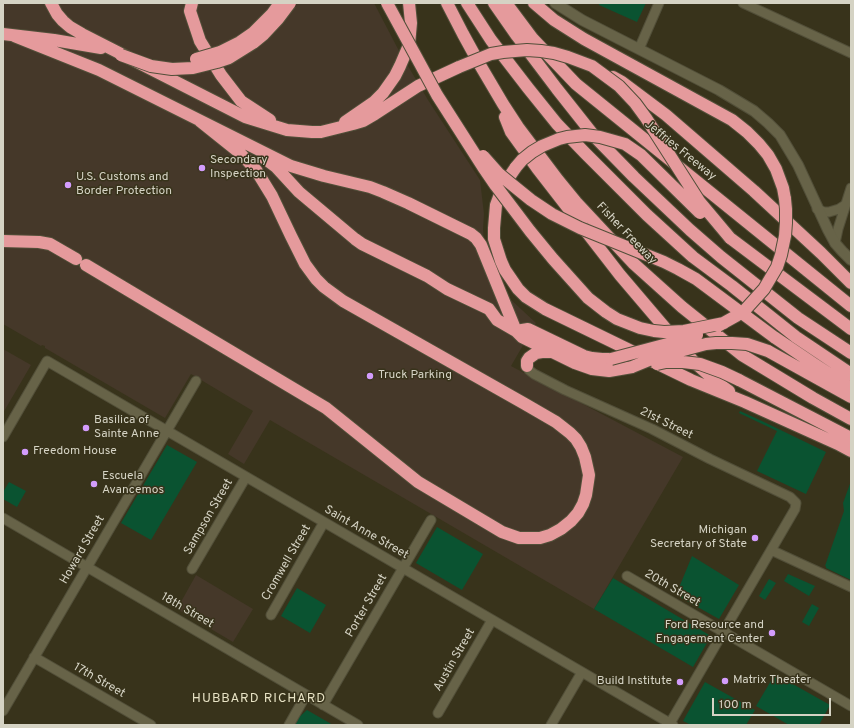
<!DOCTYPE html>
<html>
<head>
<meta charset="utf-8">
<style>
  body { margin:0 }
  #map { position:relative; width:854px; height:728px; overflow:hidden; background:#38331b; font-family:Overpass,sans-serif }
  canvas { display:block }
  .frame { position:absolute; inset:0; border:4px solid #d5d3c4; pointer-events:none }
  .scale { position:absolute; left:712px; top:698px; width:119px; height:18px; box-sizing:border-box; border:2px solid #d5d3c4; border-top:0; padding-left:5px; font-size:12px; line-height:14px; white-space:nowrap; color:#d5d3c4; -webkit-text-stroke:3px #38331b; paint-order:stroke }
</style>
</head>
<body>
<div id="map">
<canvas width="854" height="728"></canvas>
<div class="frame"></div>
<div class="scale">100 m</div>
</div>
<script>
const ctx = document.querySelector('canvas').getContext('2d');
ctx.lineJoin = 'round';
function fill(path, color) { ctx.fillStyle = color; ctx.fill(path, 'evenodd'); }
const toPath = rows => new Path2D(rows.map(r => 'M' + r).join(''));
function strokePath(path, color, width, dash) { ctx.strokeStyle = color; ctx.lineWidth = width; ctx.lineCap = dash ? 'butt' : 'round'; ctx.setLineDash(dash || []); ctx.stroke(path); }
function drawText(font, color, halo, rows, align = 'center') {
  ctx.font = font + ' Overpass,sans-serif'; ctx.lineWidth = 3; ctx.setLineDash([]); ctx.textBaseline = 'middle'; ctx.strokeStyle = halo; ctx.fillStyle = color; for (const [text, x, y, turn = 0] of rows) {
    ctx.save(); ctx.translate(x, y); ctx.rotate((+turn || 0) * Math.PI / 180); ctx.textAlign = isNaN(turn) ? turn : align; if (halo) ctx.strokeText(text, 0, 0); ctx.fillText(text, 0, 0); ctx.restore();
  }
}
fill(toPath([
  [3,3,374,3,398,49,428,100,480,180,484,214,483,229,484,241,508,297,536,323,511,366,683,457,594,609,270,420,244,464,228,454,253,411,191,374,165,418,45,348,45,346,42,345,41,346,3,324],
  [3,349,31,365,3,413],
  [196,575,253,609,233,642,177,609]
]), '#453829');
fill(toPath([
  [599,3,646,3,637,22,599,5],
  [740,411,762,421,826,452,806,494,757,471,777,431,739,413],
  [167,445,197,462,151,540,121,523],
  [851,481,851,580,826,568,826,566,825,566,844,511,843,503],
  [9,482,26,491,17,507,3,499,3,492],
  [437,527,483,554,462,590,416,563],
  [692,556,739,585,719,619,676,595],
  [788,574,815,586,809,596,784,581],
  [613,578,711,636,693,667,594,609],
  [769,579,776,583,765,600,759,596],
  [297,588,326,605,310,633,281,616],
  [812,604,819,608,809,626,802,622],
  [775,674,830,705,819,725,789,725,756,706],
  [705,682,755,710,746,725,691,725,683,721],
  [307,710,333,725,293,725,297,719]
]), '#0a5331');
const street = toPath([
  [743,3,851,53],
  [639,49,659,3],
  [817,209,824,212,829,212,839,209,845,205],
  [835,243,838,229,851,188],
  [527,366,529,370,534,374,565,390,652,429,710,459,790,497,796,503,795,509,669,725],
  [3,437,47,361,673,725],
  [3,518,358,725],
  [771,550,851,587],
  [192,569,246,477],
  [627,576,851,706],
  [271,615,324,522],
  [34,657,151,725],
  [323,705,431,520],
  [3,711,196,381],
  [438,713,492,620],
  [289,725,306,695],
  [551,725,582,672]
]);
const secondary = toPath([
  [555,3,582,20,719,90,754,111,768,123,780,135,798,165,828,230,835,243,842,251,851,260]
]);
const highway = toPath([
  [51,3,57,14,63,21,70,27,82,34,245,117,287,130,312,132,321,132,353,124,363,121,375,114,418,86,459,67],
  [192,3,190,11,200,41,221,75,241,101,270,120],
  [447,3,463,34,480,65,503,104,518,127,558,180,576,202,633,263,682,307,742,355,813,398,851,419],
  [467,3,491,40,528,88,557,124,585,153,647,215,693,257,732,286,796,337,851,374],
  [494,3,517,36,557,89,595,137,634,177,690,230,721,257,798,318,851,353],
  [506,3,533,39,576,84,851,306],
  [534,3,554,20,584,39,732,120,747,132,759,144,768,155,776,169,783,188,785,199],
  [3,34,54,40,101,48],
  [14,36,99,70,291,166,324,176,370,187,383,192,408,203,471,234,476,238,481,245,516,331],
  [613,77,622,82,666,115,754,191,821,253,851,283],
  [505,117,511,132,537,168,620,275,694,362,718,383,729,391],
  [345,122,374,102,383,93,395,76,400,66,409,45,411,23,409,3],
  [264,158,276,167,299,192,355,239,362,244,427,276,447,289,489,309,497,320,516,331,522,337,575,363,592,369,609,371,632,367],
  [516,167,503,186,496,205,494,228,494,239,501,261,505,270,518,289,526,297,545,309,691,380,745,402,838,444,851,451],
  [730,238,851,329],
  [3,241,39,242,50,244,76,259],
  [86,265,163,311,326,408,418,482,502,532,519,538,540,538,550,535,561,529,571,521,578,513,583,504,586,495,589,475,585,457,581,447,576,439,570,433,556,422,525,404,343,301,324,287,316,279,305,264,291,236,272,196,256,170,240,153,200,121],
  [516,331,528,329,584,356,592,358,602,359,611,359],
  [774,337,814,364,851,388],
  [768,351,851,397],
  [527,366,527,361,529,358,536,353,542,352,552,352],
  [739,380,851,438]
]);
strokePath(street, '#524f39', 11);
strokePath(secondary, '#524f39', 12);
strokePath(highway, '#524f39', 14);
strokePath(street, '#676348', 9);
strokePath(secondary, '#676348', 10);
strokePath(highway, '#e59a9c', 12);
const highwayBridge = toPath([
  [387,3,437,95,483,167,496,186,530,231,553,259,588,298,606,312,617,319,640,328,654,331,664,332,684,331,724,323],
  [121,55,151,66,172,69,193,68,217,62,229,58,253,43,264,34,278,19,290,3],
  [196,59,220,52,240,42,253,33,272,14,280,3],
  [459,67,491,54,503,52,527,50,541,51,554,53,568,57,592,66,619,86,635,103,646,118,699,201,730,238],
  [483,156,499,174,510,183,531,200,552,214,580,228,664,262,678,269,696,279,774,337],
  [516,167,522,160,532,152,542,146,559,139,567,137,585,135,600,137,625,144,641,155,700,213],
  [718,326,736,316,745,310,754,300,764,289,777,267,781,255,785,236,786,223,786,209,785,199],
  [611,359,690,338,697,335],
  [657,364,666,362,683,362,700,364,722,372,739,380],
  [632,367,654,358,706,344,716,343,732,343,747,344,768,351]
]);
strokePath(highwayBridge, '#524f39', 14, []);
strokePath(highwayBridge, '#e59a9c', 12);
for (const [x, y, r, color] of [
  [202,168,4,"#d39cfc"],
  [68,185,4,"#d39cfc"],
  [370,376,4,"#d39cfc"],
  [86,428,4,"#d39cfc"],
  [25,452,4,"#d39cfc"],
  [94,484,4,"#d39cfc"],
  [755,538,4,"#d39cfc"],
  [772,633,4,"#d39cfc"],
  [725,681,4,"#d39cfc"],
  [680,682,4,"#d39cfc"]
]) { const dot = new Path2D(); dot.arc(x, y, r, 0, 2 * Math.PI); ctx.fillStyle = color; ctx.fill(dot); strokePath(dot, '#38331b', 1.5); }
drawText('12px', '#d5d3c4', '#38331b', [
  ["Jeffries Freeway",680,151,39],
  ["Fisher Freeway",626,234,46],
  ["21st Street",666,424,26],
  ["Sampson Street",209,517,-60],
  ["Saint Anne Street",366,533,30],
  ["Howard Street",83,550,-60],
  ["Cromwell Street",287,563,-60],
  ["20th Street",672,589,30],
  ["Porter Street",367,606,-60],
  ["18th Street",187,611,30],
  ["Austin Street",455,660,-60],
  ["17th Street",99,681,30]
]);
drawText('12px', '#d5d3c4', '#38331b', [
  ["Secondary",210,161],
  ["Inspection",210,175],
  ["U.S. Customs and",76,178],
  ["Border Protection",76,192],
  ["Truck Parking",378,376],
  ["Basilica of",94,421],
  ["Sainte Anne",94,435],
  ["Freedom House",33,452],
  ["Escuela",102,477],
  ["Avancemos",102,491],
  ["Michigan",747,531,"right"],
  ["Secretary of State",747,545,"right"],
  ["Ford Resource and",764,626,"right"],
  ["Engagement Center",764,640,"right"],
  ["Matrix Theater",733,681],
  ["Build Institute",672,682,"right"]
], 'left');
ctx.letterSpacing = '1px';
drawText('13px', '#e7e2c4', '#38331b', [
  ["HUBBARD RICHARD",259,699]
]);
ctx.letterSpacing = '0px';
</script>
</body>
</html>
